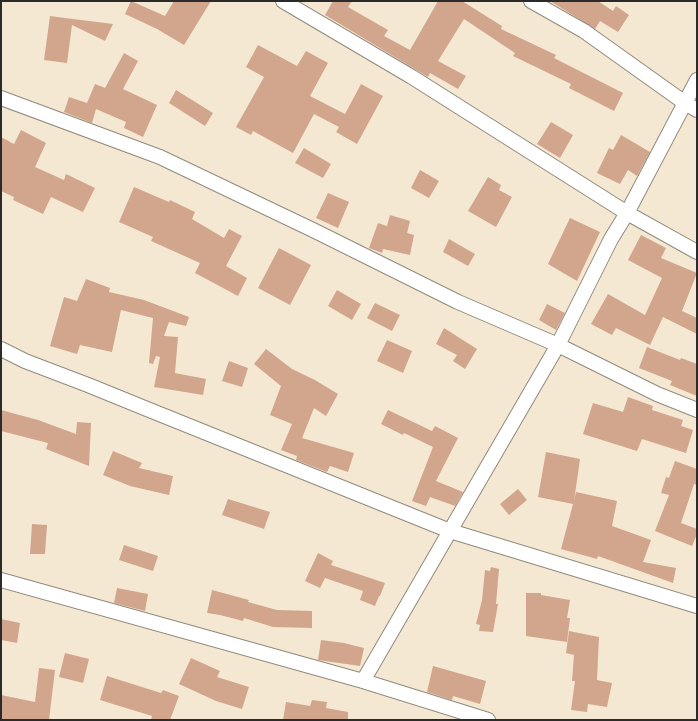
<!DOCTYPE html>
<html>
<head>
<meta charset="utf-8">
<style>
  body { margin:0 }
  #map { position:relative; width:698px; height:721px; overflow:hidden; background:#f5e8d2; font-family:Caveat,sans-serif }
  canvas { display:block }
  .frame { position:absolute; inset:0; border:2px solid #2b2b2b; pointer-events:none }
</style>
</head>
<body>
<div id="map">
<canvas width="698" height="721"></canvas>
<div class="frame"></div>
</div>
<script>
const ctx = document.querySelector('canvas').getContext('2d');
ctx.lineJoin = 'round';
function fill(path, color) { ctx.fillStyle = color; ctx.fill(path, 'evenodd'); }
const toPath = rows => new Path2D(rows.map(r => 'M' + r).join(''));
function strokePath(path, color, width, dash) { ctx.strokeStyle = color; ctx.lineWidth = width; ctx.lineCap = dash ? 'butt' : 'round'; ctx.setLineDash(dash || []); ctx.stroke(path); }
fill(toPath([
  [131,1,165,16,174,1,211,1,184,45,157,29,125,14],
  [333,1,352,1,348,7,388,30,384,36,410,50,438,1,462,1,502,26,501,29,556,55,554,58,623,93,614,111,569,88,571,84,513,56,515,53,464,19,438,61,466,76,458,89,430,73,428,77,325,15],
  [550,1,598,1,613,11,616,6,629,15,618,32,600,21,595,29],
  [50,16,65,18,113,24,105,41,72,25,67,63,44,60],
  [258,45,297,66,306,51,328,63,310,96,345,114,361,84,383,96,357,144,336,132,339,127,314,114,293,153,253,131,251,135,236,127,264,77,246,67],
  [124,53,138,61,123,89,157,105,143,137,124,128,126,122,96,109,92,123,64,112,69,97,87,103,95,84,105,88],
  [176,90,213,113,205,126,169,103],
  [551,122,573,135,560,158,537,144],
  [21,130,46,143,35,167,64,180,66,174,95,188,83,212,51,197,43,214,13,200,14,197,1,191,1,137,14,144],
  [621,135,650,152,637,176,628,170,620,184,597,173,609,148,613,150],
  [304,148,331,164,323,178,295,163],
  [420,170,439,181,429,198,411,188],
  [488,177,501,185,499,190,512,197,496,227,468,211],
  [134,187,169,202,170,200,195,212,192,219,224,238,229,229,242,236,226,266,247,278,238,296,195,273,200,263,151,241,153,237,119,222],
  [328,193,349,202,338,228,316,218],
  [390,215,410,221,407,233,414,235,410,255,383,249,382,253,369,248,378,223,387,226],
  [570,218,600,232,577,281,548,264],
  [641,235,666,248,661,258,697,273,682,311,697,318,697,334,663,317,650,345,616,328,612,335,591,324,608,294,645,315,662,278,628,260],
  [449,239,475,254,468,266,443,252],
  [279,248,311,265,290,305,258,288],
  [86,279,110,288,109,292,144,300,189,317,186,326,169,322,164,336,178,337,175,373,206,379,203,395,154,387,160,357,156,356,153,364,149,363,153,318,121,310,112,352,80,345,77,354,50,346,64,297,77,301],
  [337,290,361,304,352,320,328,306],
  [375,303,400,315,392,331,367,318],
  [547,304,565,313,556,330,539,320],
  [444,328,477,349,465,369,453,361,457,355,436,344],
  [387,340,412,351,403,373,377,361],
  [647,347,680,360,681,358,697,364,697,396,670,385,672,381,639,368],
  [266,349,292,369,315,380,338,394,326,416,314,408,302,438,354,453,348,472,330,466,327,472,296,460,297,456,281,450,292,424,270,415,281,386,254,364],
  [229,361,248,368,242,387,222,381],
  [628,397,653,406,652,410,683,420,681,426,693,430,686,453,642,439,637,451,583,434,593,403,623,412],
  [1,410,38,420,76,434,77,422,91,423,89,466,46,449,48,443,1,431],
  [388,410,432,431,435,426,458,438,436,481,463,492,455,506,430,497,426,506,412,501,433,447,404,433,403,435,381,424],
  [113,451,142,463,139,468,173,476,169,495,130,486,103,475],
  [546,452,580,459,574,501,576,492,617,501,612,526,651,540,643,562,676,568,673,583,598,556,597,559,561,549,573,504,538,497],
  [675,461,697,469,697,485,694,484,681,523,697,529,697,534,692,546,655,531,669,495,661,493,666,477,669,478],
  [518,489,527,500,509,515,500,504],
  [228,499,270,512,264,529,222,515],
  [32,524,47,525,45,554,30,554],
  [124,545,158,556,153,571,119,560],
  [318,553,333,561,331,565,385,583,380,596,379,596,375,606,360,600,363,591,325,578,320,588,305,581],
  [491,567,499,569,496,604,498,604,493,632,479,631,480,625,476,624,482,600,485,570,490,571],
  [117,588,148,594,145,611,114,603],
  [212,590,249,600,248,602,277,610,312,611,312,628,273,627,244,618,243,621,220,615,207,613],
  [526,593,541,593,541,595,570,600,567,618,570,618,567,642,526,636],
  [1,619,20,623,17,643,1,640],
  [569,631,599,637,597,680,612,683,607,707,588,704,587,712,571,710,575,681,572,681,574,655,566,653],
  [321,640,344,643,364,648,360,666,318,660],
  [65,653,89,659,83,683,59,677],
  [191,658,220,671,217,677,249,687,242,709,216,701,179,684],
  [433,666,486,681,480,704,453,696,452,700,427,692],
  [39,668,55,670,49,720,1,720,1,695,35,702],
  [107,676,161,693,163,690,179,696,170,720,151,720,152,716,100,700],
  [312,700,327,702,326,708,348,712,348,720,283,720,286,702,310,706]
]), '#d2a58d');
const street = toPath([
  [283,1,412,77,627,213,697,252],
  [531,1,584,31,685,103,697,110],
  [697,80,627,213,611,239,558,345,450,531,697,606],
  [1,98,160,157,313,230,458,302,558,345,657,394,697,410],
  [1,349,25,361,88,385,147,409,450,531,363,681],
  [1,580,363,681,488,720]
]);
strokePath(street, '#908a7e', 16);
strokePath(street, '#fff', 14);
</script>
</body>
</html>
